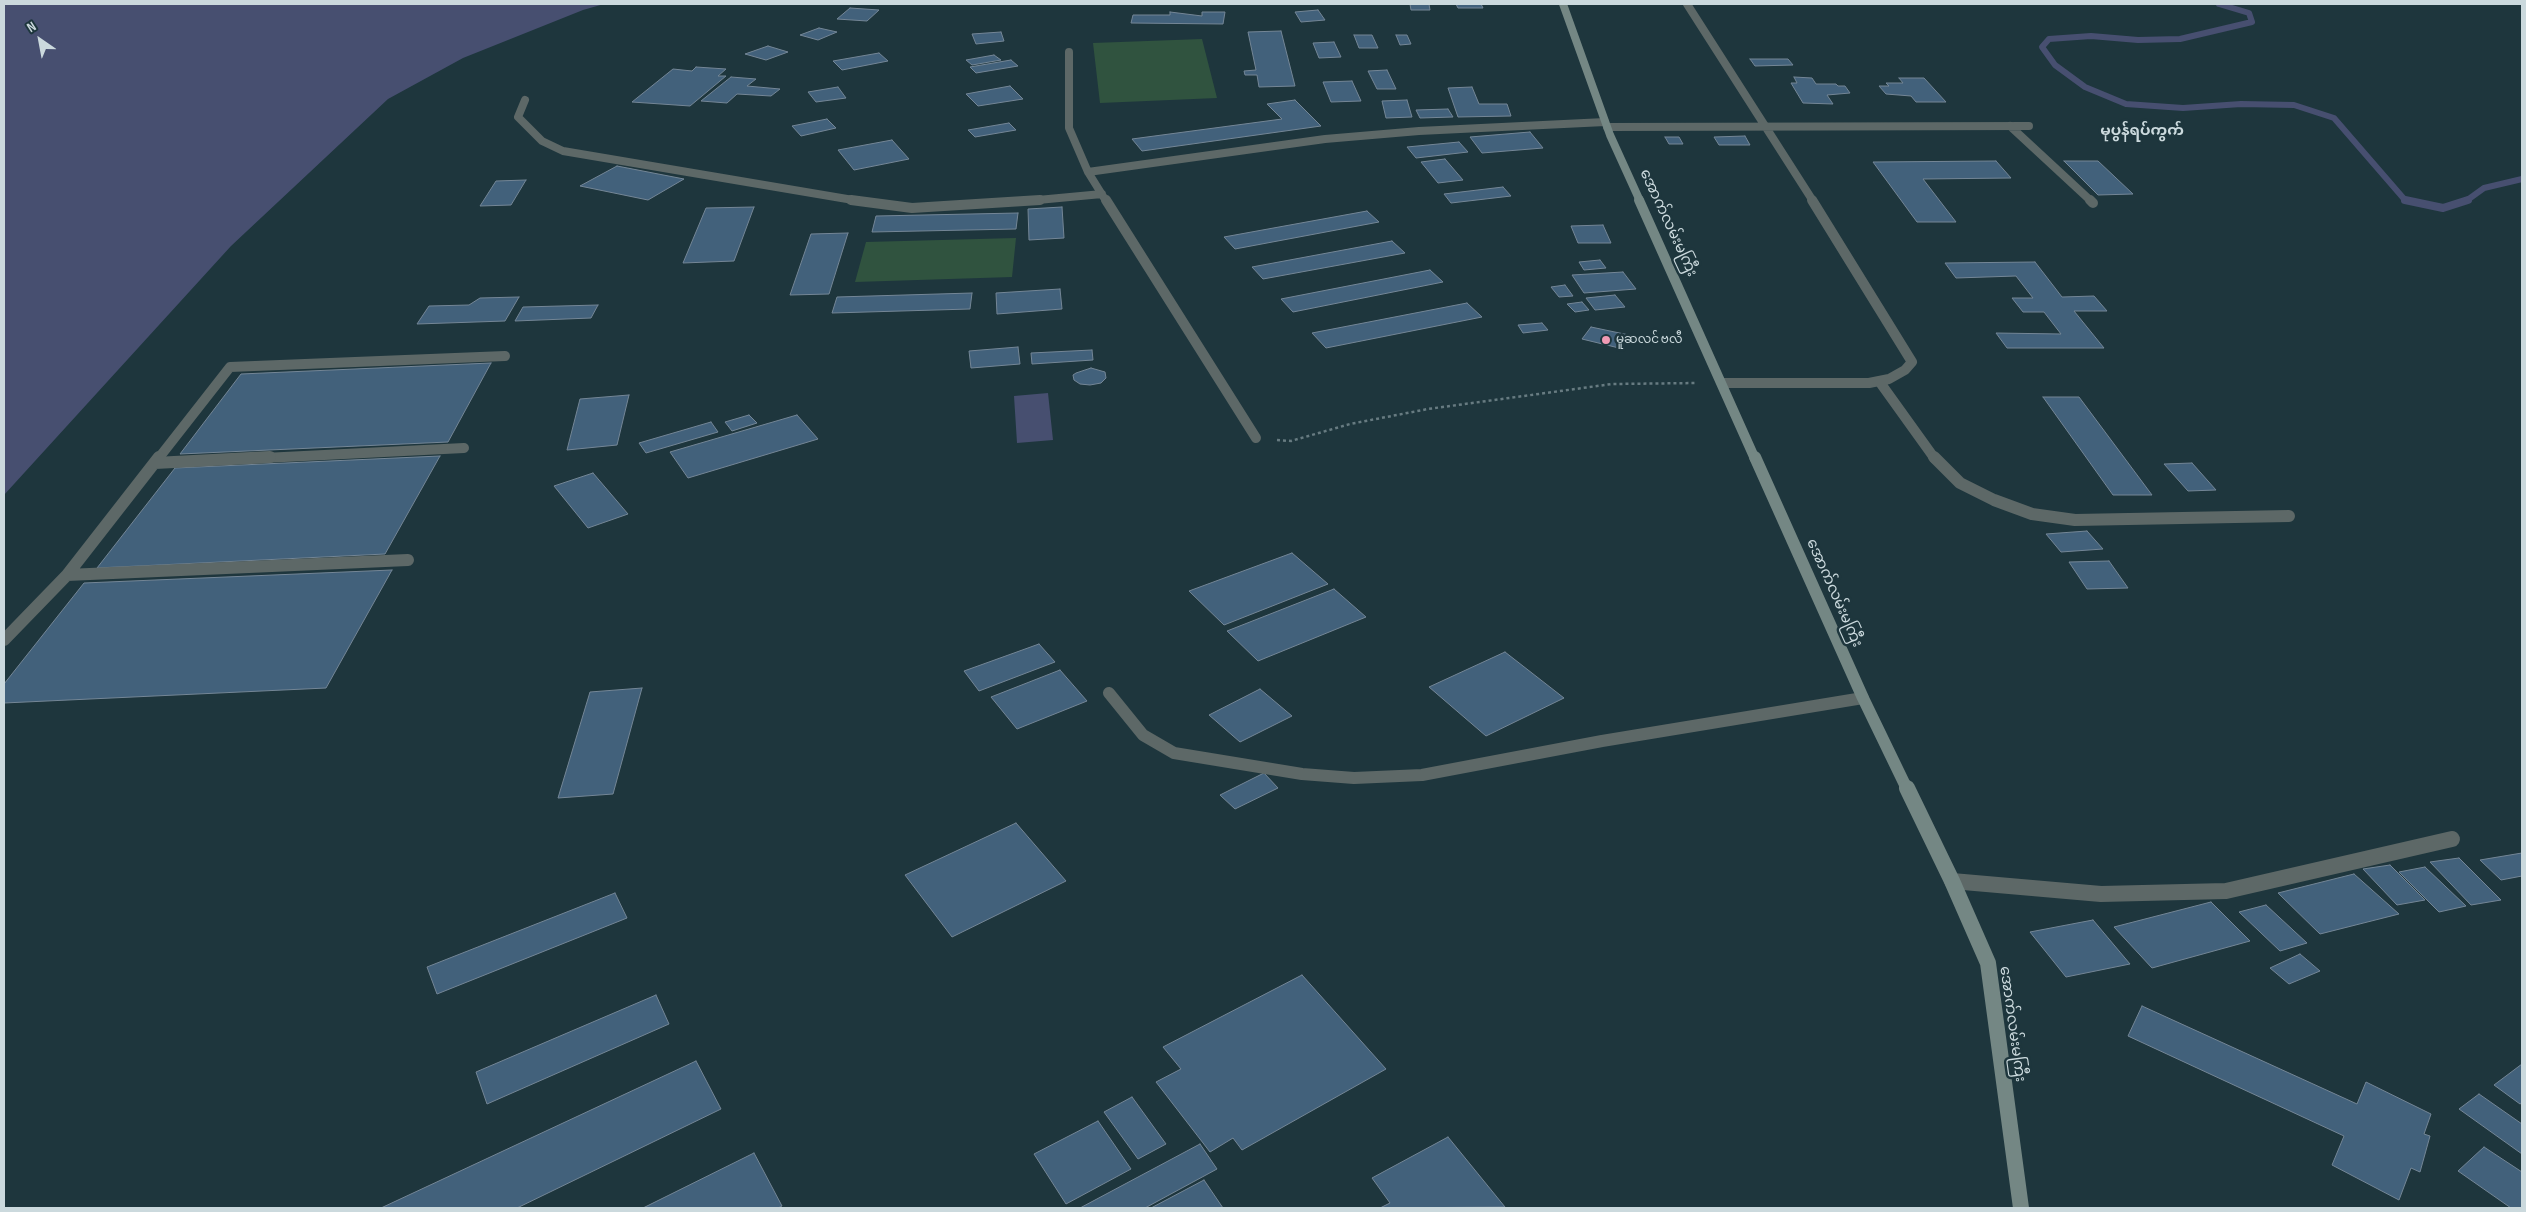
<!DOCTYPE html>
<html>
<head>
<meta charset="utf-8">
<style>
  body { margin:0 }
  #map { position:relative; width:2526px; height:1212px; overflow:hidden; background:#1e363d; font-family:"Sofia Sans Condensed",sans-serif }
  canvas { display:block }
  .frame { position:absolute; inset:0; border:5px solid #cbd9dd; pointer-events:none }
  .north { position:absolute; left:15px; top:15px; width:50px; height:50px; -webkit-text-stroke:4px #1e363d; paint-order:stroke; rotate:327deg; font-size:14px; font-weight:700; line-height:20px; text-align:center; color:#cbd9dd }
  .north::after { content:''; display:block; margin:auto; width:18px; height:22px; background:#cbd9dd; clip-path:polygon(50% 0,100% 100%,50% 72%,0 100%) }
</style>
</head>
<body>
<div id="map">
<canvas width="2526" height="1212"></canvas>
<div class="frame"></div>
<div class="north">N</div>
</div>
<script>
const ctx = document.querySelector('canvas').getContext('2d');
ctx.lineJoin = 'round';
function fill(path, color) { ctx.fillStyle = color; ctx.fill(path, 'evenodd'); }
const toPath = rows => new Path2D(rows.map(r => 'M' + r).join(''));
function strokePath(path, color, width, dash) { ctx.strokeStyle = color; ctx.lineWidth = width; ctx.lineCap = dash ? 'butt' : 'round'; ctx.setLineDash(dash || []); ctx.stroke(path); }
function drawText(font, color, halo, rows, align = 'center') {
  ctx.font = font + ' "Sofia Sans Condensed","Noto Sans Myanmar",sans-serif'; ctx.lineWidth = 5; ctx.setLineDash([]); ctx.textBaseline = 'middle'; ctx.strokeStyle = halo; ctx.fillStyle = color; for (const [text, x, y, turn = 0] of rows) {
    ctx.save(); ctx.translate(x, y); ctx.rotate((+turn || 0) * Math.PI / 180); ctx.textAlign = isNaN(turn) ? turn : align; if (halo) ctx.strokeText(text, 0, 0); ctx.fillText(text, 0, 0); ctx.restore();
  }
}
fill(toPath([
  [1202,39,1217,98,1100,103,1093,43],
  [1016,238,1012,277,855,282,866,242]
]), '#30533f');
fill(toPath([
  [4,4,604,4,583,10,463,58,388,99,231,246,4,495],
  [1048,393,1053,440,1017,443,1014,396]
]), '#474f70');
strokePath(toPath([
  [2219,4,2249,13,2252,22,2180,39,2138,40,2091,36,2049,39,2042,47,2055,65,2085,87,2126,104,2183,108,2241,104,2294,105,2334,118,2405,200,2411,201],
  [2466,201,2484,188,2522,179]
]), '#474f70', 6);
strokePath(toPath([
  [2405,200,2443,208,2468,200]
]), '#474f70', 8);
const building = toPath([
  [1410,4,1429,4,1430,10,1411,10,1410,4],
  [1456,4,1481,4,1483,8,1458,8,1456,4],
  [850,8,879,10,867,21,837,19,850,8],
  [1318,10,1325,20,1301,22,1295,12,1318,10],
  [1170,12,1202,16,1202,12,1225,12,1223,24,1131,23,1133,15,1170,15,1170,12],
  [819,28,837,32,818,40,800,35,819,28],
  [1281,31,1295,86,1259,87,1257,75,1245,75,1244,71,1256,70,1248,32,1281,31],
  [1001,32,1004,41,976,44,972,34,1001,32],
  [1354,35,1372,35,1378,48,1359,48,1354,35],
  [1396,35,1407,35,1411,44,1400,45,1396,35],
  [1334,42,1341,57,1319,58,1313,43,1334,42],
  [768,46,788,52,766,60,745,54,768,46],
  [879,53,888,61,842,70,833,61,879,53],
  [994,55,1001,60,972,65,966,60,994,55],
  [1750,59,1788,59,1793,65,1755,66,1750,59],
  [1011,60,1018,66,976,73,970,67,1011,60],
  [696,67,726,69,718,76,726,76,690,106,632,102,673,69,692,71,696,67],
  [1387,70,1396,89,1377,89,1368,71,1387,70],
  [731,77,756,79,747,86,780,89,771,96,737,94,727,103,701,101,731,77],
  [1794,77,1812,78,1816,84,1836,84,1838,86,1845,86,1850,93,1827,95,1833,104,1803,103,1791,83,1797,83,1794,77],
  [1899,78,1924,78,1946,102,1916,102,1911,96,1886,94,1879,86,1889,86,1886,83,1903,83,1899,78],
  [1352,81,1361,101,1331,102,1323,82,1352,81],
  [1010,86,1023,99,978,106,966,94,1010,86],
  [838,87,846,98,816,102,808,92,838,87],
  [1472,87,1479,104,1507,104,1511,116,1458,117,1448,88,1472,87],
  [1295,100,1321,126,1142,151,1132,139,1282,119,1267,104,1295,100],
  [1407,100,1412,117,1386,118,1382,101,1407,100],
  [1448,109,1453,117,1420,118,1416,110,1448,109],
  [827,119,836,128,801,136,792,126,827,119],
  [1009,123,1016,130,975,137,968,130,1009,123],
  [1530,132,1543,148,1482,153,1470,137,1530,132],
  [1745,136,1750,145,1719,145,1714,137,1745,136],
  [1665,137,1679,137,1683,144,1669,144,1665,137],
  [892,140,909,159,854,170,838,150,892,140],
  [1459,142,1468,152,1416,158,1407,147,1459,142],
  [1445,159,1463,180,1438,183,1421,162,1445,159],
  [1996,161,2011,178,1923,179,1956,222,1917,222,1873,162,1996,161],
  [2064,161,2098,161,2133,194,2098,195,2064,161],
  [617,166,684,179,648,200,580,186,617,166],
  [526,180,511,205,480,206,496,181,526,180],
  [1503,187,1511,196,1451,203,1444,194,1503,187],
  [754,207,734,261,683,263,706,208,754,207],
  [1062,207,1064,238,1029,240,1028,209,1062,207],
  [1367,211,1379,222,1235,249,1224,237,1367,211],
  [1018,213,1016,229,872,232,876,216,1018,213],
  [1603,225,1611,243,1578,243,1571,226,1603,225],
  [848,233,829,294,790,295,811,234,848,233],
  [1392,241,1405,253,1263,279,1252,267,1392,241],
  [1600,260,1606,268,1584,270,1579,262,1600,260],
  [2035,262,2062,297,2094,296,2107,311,2074,311,2104,348,2007,348,1996,333,2061,334,2044,312,2023,312,2012,298,2033,298,2016,276,1956,278,1945,263,2035,262],
  [1430,270,1443,282,1293,312,1281,299,1430,270],
  [1623,272,1636,289,1584,293,1572,275,1623,272],
  [1565,285,1573,296,1559,297,1551,287,1565,285],
  [1060,289,1062,309,997,314,996,293,1060,289],
  [972,293,970,309,832,313,837,297,972,293],
  [1615,295,1625,307,1595,310,1586,298,1615,295],
  [519,297,505,321,417,324,429,306,469,305,480,298,519,297],
  [1582,302,1589,310,1575,312,1567,304,1582,302],
  [1467,303,1482,317,1326,348,1312,333,1467,303],
  [598,305,591,318,515,321,523,307,598,305],
  [1542,323,1548,330,1523,333,1518,325,1542,323],
  [1591,327,1629,335,1619,348,1582,339,1591,327],
  [1018,347,1020,364,971,368,969,351,1018,347],
  [1092,350,1093,360,1032,364,1031,353,1092,350],
  [491,363,448,442,180,454,241,374,491,363],
  [1091,368,1105,372,1106,378,1101,383,1090,385,1080,384,1074,380,1073,375,1076,373,1091,368],
  [629,395,617,445,567,450,580,399,629,395],
  [2043,397,2079,397,2152,495,2113,495,2043,397],
  [749,415,757,423,732,431,725,422,749,415],
  [797,415,818,439,688,478,670,452,797,415],
  [711,422,718,432,646,453,639,443,711,422],
  [440,456,385,554,97,568,175,468,440,456],
  [2192,463,2216,490,2188,491,2164,464,2192,463],
  [593,473,628,514,588,528,554,486,593,473],
  [2087,531,2103,549,2061,552,2046,534,2087,531],
  [1292,553,1328,584,1224,625,1189,591,1292,553],
  [2109,561,2128,588,2087,589,2069,562,2109,561],
  [392,570,326,688,4,703,4,684,84,583,392,570],
  [1334,589,1366,617,1258,661,1227,631,1334,589],
  [1039,644,1055,662,979,691,964,671,1039,644],
  [1505,652,1564,698,1486,736,1429,687,1505,652],
  [1060,670,1087,701,1017,729,991,697,1060,670],
  [642,688,613,794,558,798,590,692,642,688],
  [1260,689,1292,716,1240,742,1209,715,1260,689],
  [1264,773,1278,788,1235,809,1220,795,1264,773],
  [1016,823,1066,881,952,937,905,875,1016,823],
  [2522,853,2522,876,2501,880,2480,860,2522,853],
  [2459,858,2501,900,2471,905,2430,862,2459,858],
  [2390,865,2425,900,2397,905,2363,869,2390,865],
  [2425,867,2466,906,2439,912,2399,872,2425,867],
  [2354,874,2399,914,2320,934,2278,893,2354,874],
  [615,893,627,918,437,994,427,967,615,893],
  [2211,902,2250,941,2152,968,2114,927,2211,902],
  [2266,905,2307,943,2280,951,2239,912,2266,905],
  [2093,920,2130,964,2066,977,2030,932,2093,920],
  [2300,954,2320,971,2289,984,2270,968,2300,954],
  [1302,975,1386,1069,1242,1150,1233,1138,1210,1152,1156,1082,1181,1069,1163,1047,1302,975],
  [656,995,669,1024,487,1104,476,1072,656,995],
  [2142,1006,2357,1104,2366,1082,2431,1114,2424,1134,2430,1136,2420,1172,2411,1168,2399,1200,2332,1165,2344,1136,2128,1036,2142,1006],
  [696,1061,721,1109,517,1208,381,1208,696,1061],
  [2522,1064,2522,1103,2520,1104,2494,1085,2522,1064],
  [2479,1094,2522,1124,2522,1154,2459,1109,2479,1094],
  [1132,1097,1166,1144,1138,1159,1104,1112,1132,1097],
  [1098,1121,1131,1169,1066,1204,1034,1154,1098,1121],
  [1448,1137,1505,1207,1380,1208,1390,1203,1372,1178,1448,1137],
  [1200,1144,1217,1169,1145,1208,1080,1208,1200,1144],
  [2484,1147,2522,1172,2522,1208,2511,1208,2458,1171,2484,1147],
  [754,1153,782,1206,778,1208,643,1208,754,1153],
  [1204,1180,1223,1208,1151,1208,1204,1180]
]);
fill(building, '#42617b');
strokePath(building, '#748696', 1);
strokePath(toPath([
  [1277,440,1291,441,1350,424,1428,409,1612,384,1697,383]
]), '#677b81', 2.5, [3, 3]);
strokePath(toPath([
  [1687,4,1813,201],
  [1069,52,1069,128,1088,172,1106,201],
  [525,100,518,117,542,141,563,151,859,201],
  [2010,126,2091,201],
  [1607,127,2029,126],
  [1088,172,1325,139,1419,131,1605,122],
  [1027,201,1102,194]
]), '#5d6867', 8);
strokePath(toPath([
  [851,200,912,208,1040,200],
  [1106,200,1256,438],
  [2090,200,2093,203],
  [1879,381,1935,459],
  [1723,383,1869,383,1889,379,1905,370,1912,362,1812,200],
  [158,459,230,367,505,356],
  [244,459,464,448]
]), '#5d6867', 10);
strokePath(toPath([
  [1934,457,1960,483,1994,500,2032,514,2075,520,2289,516],
  [155,463,270,457],
  [67,575,408,560],
  [4,640,67,575,159,457],
  [1109,693,1143,735,1174,753,1302,774,1354,778,1422,775,1602,741,1863,698]
]), '#5d6867', 12);
strokePath(toPath([
  [1952,881,2101,894,2226,891,2452,839]
]), '#5d6867', 16);
strokePath(toPath([
  [1563,4,1610,135,1640,201]
]), '#748784', 8);
strokePath(toPath([
  [1639,200,1755,459]
]), '#748784', 10);
strokePath(toPath([
  [1755,457,1863,698,1907,789]
]), '#748784', 12);
strokePath(toPath([
  [1907,788,1952,881,1988,963,2021,1208]
]), '#748784', 16);
for (const [x, y, r, color] of [
  [1606,340,5,"#f09ab4"]
]) { const dot = new Path2D(); dot.arc(x, y, r, 0, 2 * Math.PI); ctx.fillStyle = color; ctx.fill(dot); strokePath(dot, '#1e363d', 2); }
drawText('12px', '#cbd9dd', '#1e363d', [
  ["မူဆလင် ဗလီ",1616,340]
], 'left');
drawText('bold 15px', '#cbd9dd', '#1e363d', [
  ["မုပွန်ရပ်ကွက်",2142,131]
]);
drawText('15px', '#cbd9dd', '#1e363d', [
  ["အောက်လမ်းမကြီး",1668,223,65],
  ["အောက်လမ်းမကြီး",1834,593,66],
  ["အောက်လမ်းမကြီး",2012,1024,82]
]);
</script>
</body>
</html>
